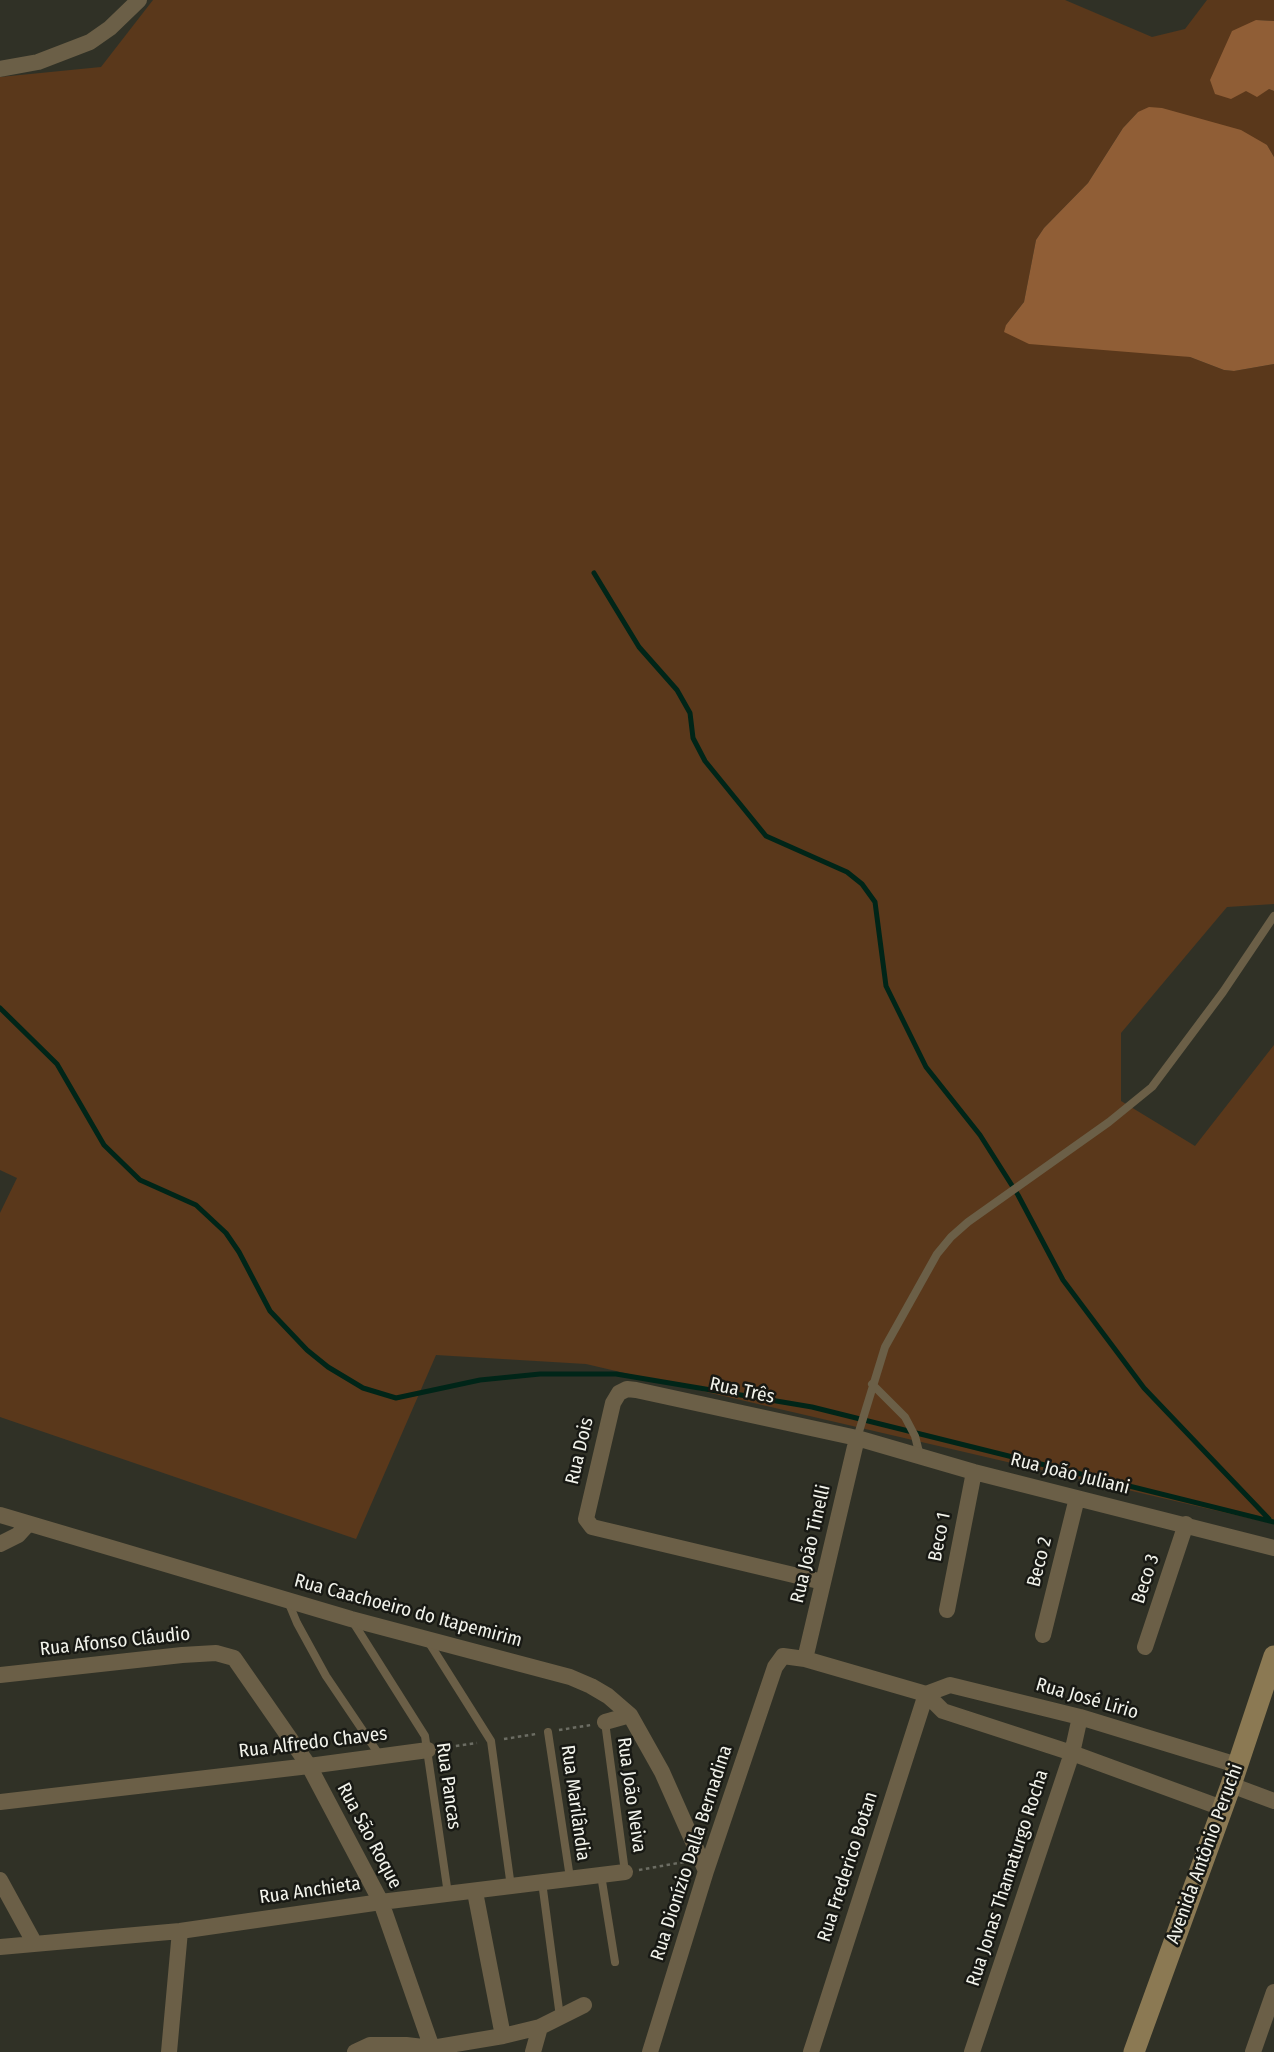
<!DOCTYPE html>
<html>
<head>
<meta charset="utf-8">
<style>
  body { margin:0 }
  canvas { display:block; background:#303126 }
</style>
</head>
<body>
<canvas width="1274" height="2052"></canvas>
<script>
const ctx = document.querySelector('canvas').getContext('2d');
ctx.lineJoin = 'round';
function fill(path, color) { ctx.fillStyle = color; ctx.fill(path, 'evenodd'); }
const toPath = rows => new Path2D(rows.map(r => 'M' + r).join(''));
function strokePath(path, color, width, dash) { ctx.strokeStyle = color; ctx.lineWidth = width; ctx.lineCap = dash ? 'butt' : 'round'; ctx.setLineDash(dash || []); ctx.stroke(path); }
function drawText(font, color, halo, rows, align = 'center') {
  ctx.font = font + ' "Fira Sans Condensed",sans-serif'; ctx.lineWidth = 5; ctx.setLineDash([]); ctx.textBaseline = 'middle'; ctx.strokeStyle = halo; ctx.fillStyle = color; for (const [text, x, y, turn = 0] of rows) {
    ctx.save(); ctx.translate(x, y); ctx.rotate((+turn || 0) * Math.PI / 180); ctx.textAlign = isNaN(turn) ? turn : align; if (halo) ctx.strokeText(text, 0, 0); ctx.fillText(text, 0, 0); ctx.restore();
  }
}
fill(toPath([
  [153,0,1065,0,1152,37,1185,29,1207,0,1274,0,1274,21,1256,20,1247,91,1269,89,1274,91,1274,157,1267,145,1138,112,1123,128,1088,183,1044,228,1036,240,1024,302,1006,325,1190,357,1224,370,1234,371,1274,364,1274,904,1227,907,1121,1033,1121,1101,1195,1146,1274,1045,1274,1524,586,1364,436,1355,356,1539,0,1417,0,1213,17,1178,0,1170,0,77,101,67]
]), '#5a381b');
fill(toPath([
  [1256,20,1274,21,1274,91,1269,89,1257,97,1246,91,1231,99,1215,94,1210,80,1232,31],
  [1149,107,1162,108,1241,130,1267,145,1274,157,1274,364,1234,371,1224,370,1190,357,1029,344,1004,332,1006,325,1024,302,1036,240,1044,228,1088,183,1123,128,1138,112]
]), '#905e36');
strokePath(toPath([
  [594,573,639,647,677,690,690,713,693,738,705,761,766,836,847,872,862,884,875,902,886,986,926,1067,980,1135,1018,1195,1063,1280,1144,1388,1269,1519],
  [0,1008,57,1064,104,1145,140,1180,196,1205,226,1233,239,1252,270,1311,307,1350,328,1367,363,1388,396,1398,480,1380,540,1374,616,1374,812,1407,1274,1522]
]), '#002518', 5);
strokePath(toPath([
  [559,1730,591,1725],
  [504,1739,536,1734],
  [442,1748,477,1743],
  [639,1870,684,1862]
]), '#6c6d63', 2.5, [3.5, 3.5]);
strokePath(toPath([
  [872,1384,905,1417,915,1436,920,1456],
  [857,1438,885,1347,937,1254,951,1237,968,1222,1109,1122,1152,1087,1223,992,1274,916],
  [287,1599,297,1623,326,1676,380,1756],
  [353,1622,425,1736,448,1894],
  [428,1641,491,1741,511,1887],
  [605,1722,625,1872],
  [548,1732,570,1878],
  [601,1875,615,1962],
  [542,1882,560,2017]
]), '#6b5f47', 8);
strokePath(toPath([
  [0,69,38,62,90,42,110,28,139,0],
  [0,1515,351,1619,570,1677,591,1686,608,1696,630,1715,662,1772,706,1871],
  [0,1544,18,1535,28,1524],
  [823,1582,592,1527,586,1519,613,1403,619,1393,627,1389,636,1390,857,1438,974,1472,1274,1548],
  [947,1610,974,1472],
  [1043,1635,1077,1498],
  [1145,1647,1186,1524],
  [805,1659,857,1438],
  [0,1675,182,1655,216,1653,234,1658,309,1766,381,1902,432,2048],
  [605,1722,630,1715],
  [1231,1785,1274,1801],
  [0,1802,309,1766,428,1750],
  [0,1880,35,1944],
  [475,1892,503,2036],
  [0,1947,180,1931,381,1902,625,1872],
  [169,2052,180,1931],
  [355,2052,370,2045,406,2045,432,2048,503,2036,540,2027,584,2005],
  [533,2052,540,2027],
  [650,2052,706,1871,775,1667,783,1656,805,1659,926,1694,943,1711,1072,1753,1222,1808],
  [811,2052,926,1694,950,1685,1080,1717,1237,1765],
  [972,2052,1072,1753,1080,1717],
  [1253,2052,1274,1992]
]), '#6b5f47', 16);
strokePath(toPath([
  [1134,2052,1231,1785,1274,1656]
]), '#8b7953', 21);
drawText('19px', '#f2f3eb', '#181914', [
  ["Rua Três",742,1391,12],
  ["Rua Dois",580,1451,-77],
  ["Rua João Juliani",1070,1474,14],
  ["Beco 1",940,1537,-79],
  ["Rua João Tinelli",811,1544,-77],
  ["Beco 2",1040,1562,-76],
  ["Beco 3",1146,1579,-72],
  ["Rua Caachoeiro do Itapemirim",408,1611,15],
  ["Rua Afonso Cláudio",115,1642,-6],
  ["Rua José Lírio",1087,1699,16],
  ["Rua Alfredo Chaves",313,1743,-7],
  ["Rua Pancas",448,1786,82],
  ["Rua João Neiva",631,1795,82],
  ["Rua Marilândia",575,1803,82],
  ["Rua São Roque",369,1836,62],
  ["Rua Dionízio Dalla Bernadina",692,1853,-72],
  ["Avenida Antônio Peruchi",1205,1854,-70],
  ["Rua Frederico Botan",848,1867,-72],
  ["Rua Jonas Thamaturgo Rocha",1008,1878,-72],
  ["Rua Anchieta",310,1891,-8]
]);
</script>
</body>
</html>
